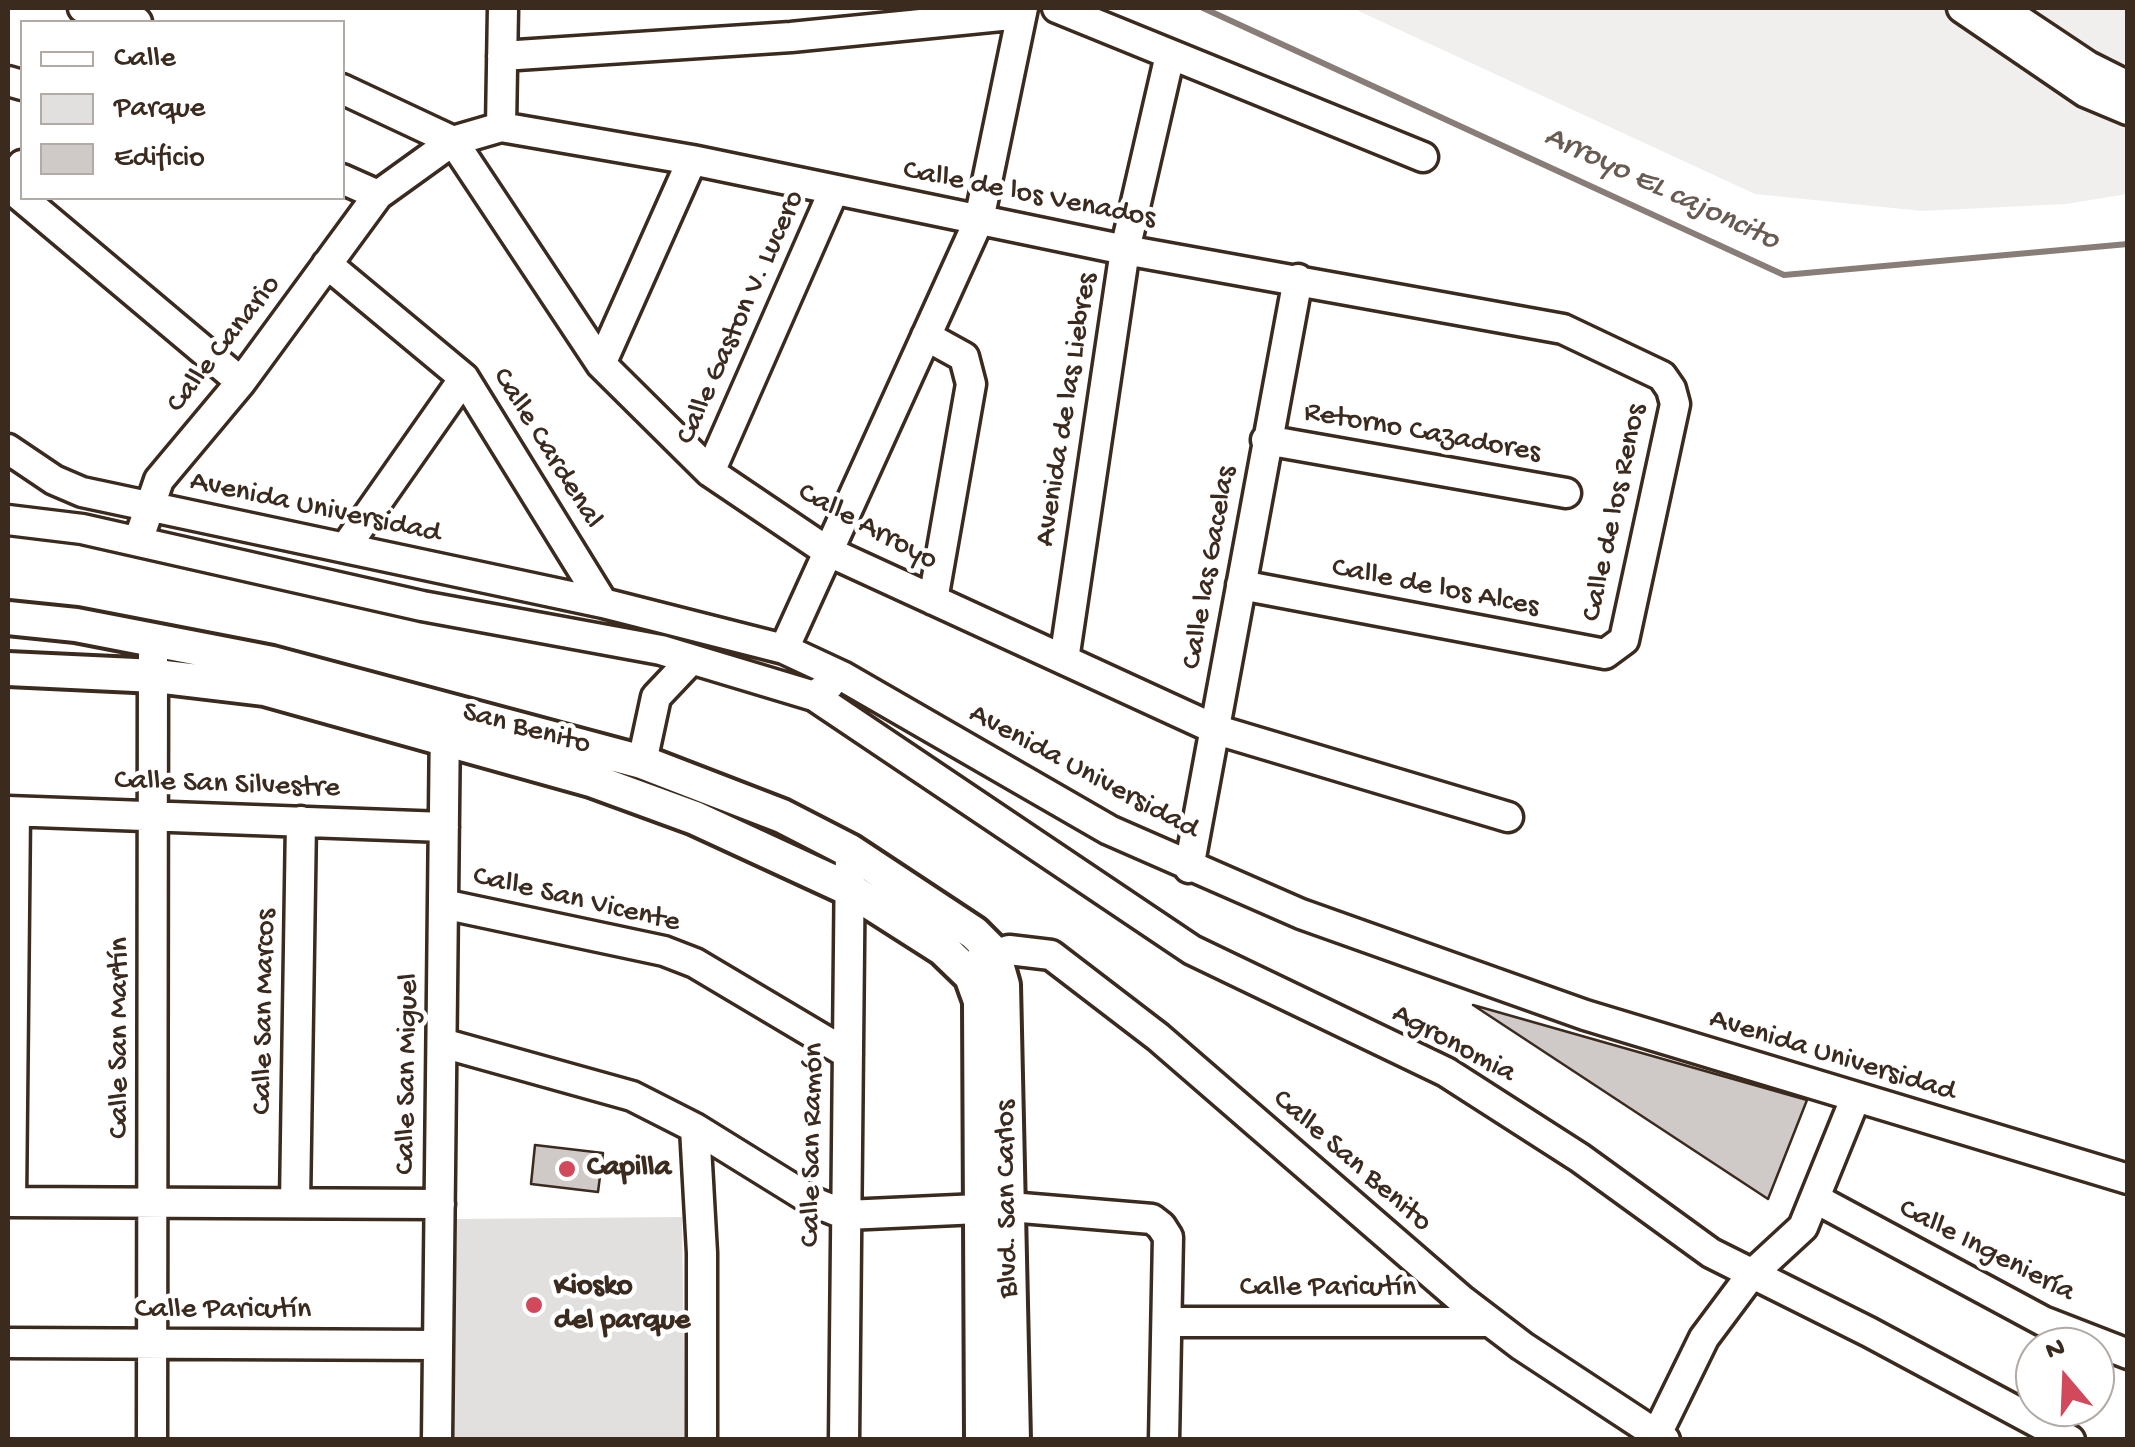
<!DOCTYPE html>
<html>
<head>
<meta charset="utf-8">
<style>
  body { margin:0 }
  #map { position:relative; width:2135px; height:1447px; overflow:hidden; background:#fff; font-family:"Gochi Hand",sans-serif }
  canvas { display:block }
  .frame { position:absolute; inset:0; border:10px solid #3b2a1e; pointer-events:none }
  .legend { position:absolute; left:20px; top:20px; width:325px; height:180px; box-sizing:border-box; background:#fff; border:2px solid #b1aaa5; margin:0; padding:12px 18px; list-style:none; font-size:30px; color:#3b2a1e }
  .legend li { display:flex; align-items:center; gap:20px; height:50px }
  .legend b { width:50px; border:2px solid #b1aaa5 }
  .north { position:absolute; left:2015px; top:1327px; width:100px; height:100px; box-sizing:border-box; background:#fff; border:2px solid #b1aaa5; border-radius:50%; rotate:341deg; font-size:28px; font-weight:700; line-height:40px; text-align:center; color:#3b2a1e }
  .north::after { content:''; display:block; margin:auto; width:35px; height:45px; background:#d1495b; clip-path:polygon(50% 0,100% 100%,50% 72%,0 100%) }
</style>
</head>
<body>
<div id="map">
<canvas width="2135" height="1447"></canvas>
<div class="frame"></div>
<ul class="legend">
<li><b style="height:12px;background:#fff"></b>Calle</li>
<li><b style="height:28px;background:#e2e0de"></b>Parque</li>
<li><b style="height:28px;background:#cfcac7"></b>Edificio</li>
</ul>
<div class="north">N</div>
</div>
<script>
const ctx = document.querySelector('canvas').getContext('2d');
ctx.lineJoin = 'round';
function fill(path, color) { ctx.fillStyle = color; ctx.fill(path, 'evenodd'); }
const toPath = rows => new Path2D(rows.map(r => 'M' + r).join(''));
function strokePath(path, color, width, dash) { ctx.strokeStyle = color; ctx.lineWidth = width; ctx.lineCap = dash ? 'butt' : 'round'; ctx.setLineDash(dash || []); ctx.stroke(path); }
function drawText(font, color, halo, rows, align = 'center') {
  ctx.font = font + ' "Gochi Hand",sans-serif'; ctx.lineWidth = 9; ctx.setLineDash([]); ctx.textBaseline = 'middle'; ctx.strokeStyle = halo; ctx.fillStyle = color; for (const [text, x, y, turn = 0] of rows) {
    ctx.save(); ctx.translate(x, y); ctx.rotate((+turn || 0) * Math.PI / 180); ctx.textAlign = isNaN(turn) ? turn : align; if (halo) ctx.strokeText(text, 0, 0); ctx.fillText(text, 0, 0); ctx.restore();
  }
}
fill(toPath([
  [1352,8,2127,8,2127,194,2066,204,1922,211,1755,194]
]), '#f1efee');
fill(toPath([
  [682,1217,685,1439,454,1439,455,1219]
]), '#e2e0de');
strokePath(toPath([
  [1203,8,1784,275,2128,244]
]), '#887e77', 6);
const building = toPath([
  [1473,1005,1807,1100,1768,1199,1473,1005],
  [535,1145,603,1153,598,1192,531,1184,535,1145]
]);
fill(building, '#cfcac7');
strokePath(building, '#3b2a1e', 2.5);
const minor = toPath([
  [83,8,137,22],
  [1057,8,1423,157],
  [1962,8,2085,92,2128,110],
  [2001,8,2088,66,2128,86],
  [502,56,791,37,1021,14],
  [8,81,22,85],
  [342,89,453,141,601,364,710,472,827,551,1217,730,1508,817],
  [501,127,503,8],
  [22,165,8,186,241,382],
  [342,179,378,195],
  [327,264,464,378,603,603],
  [926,336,964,357,971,384,933,600],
  [601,364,692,160],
  [1266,440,1566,493],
  [8,449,54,480,82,492,603,603,784,649,842,676,1109,830,1301,914,1585,1015,2128,1179],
  [710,472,834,190],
  [8,520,82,529,422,606,661,650,814,696,829,685],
  [138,541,159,480,241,382,378,195,453,141,501,127,692,160,1125,250,1563,329,1662,376,1671,389,1675,404,1624,640,1605,654,1241,585],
  [345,548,464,378],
  [784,649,979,220,1023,8],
  [1064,660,1125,250,1170,55],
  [814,696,1192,950,1446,1072,1580,1158,1711,1253,1869,1332,2070,1440],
  [642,762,656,697,691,660],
  [8,811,444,827],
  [1189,868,1298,279],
  [443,904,664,951,695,963,848,1054],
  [979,961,1009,950,1051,955,1158,1037,1463,1301,1522,1346,1665,1440],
  [442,1043,632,1096,695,1128,816,1203,846,1215,979,1209],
  [695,1128,702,1253,702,1440],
  [1818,1200,2043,1321,2128,1354],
  [8,1202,440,1204],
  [11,1202,15,812],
  [295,1203,301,821],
  [1010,1207,1152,1219,1161,1226,1168,1237,1164,1440],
  [1167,1322,1489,1322],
  [8,1343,438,1345],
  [152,1440,153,656],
  [437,1440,445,721],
  [844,1440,850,851],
  [1654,1440,1704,1338,1751,1275,1803,1227,1855,1099]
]);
const major = toPath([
  [8,618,76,625,272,663,642,762,782,816,850,851,974,933,994,953,1003,985,1013,1440],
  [8,669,156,676,265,689,591,780,695,818,849,889,943,949,971,976,980,1001,982,1440]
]);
strokePath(minor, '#3b2a1e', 35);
strokePath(major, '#3b2a1e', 40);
strokePath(minor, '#fff', 28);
strokePath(major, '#fff', 32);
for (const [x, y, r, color] of [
  [567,1169,10,"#d1495b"],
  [534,1305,10,"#d1495b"]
]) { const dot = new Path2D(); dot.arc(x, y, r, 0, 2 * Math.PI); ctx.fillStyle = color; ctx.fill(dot); strokePath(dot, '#fff', 4); }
drawText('30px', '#3b2a1e', '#fff', [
  ["Calle de los Venados",1029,196,11],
  ["Calle Gaston V. Lucero",742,318,-66],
  ["Calle Canario",225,345,-52],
  ["Avenida de las Liebres",1068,410,-81],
  ["Retorno Cazadores",1422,434,10],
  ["Calle Cardenal",546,449,58],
  ["Avenida Universidad",315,509,12],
  ["Calle de los Renos",1616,513,-78],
  ["Calle Arroyo",867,528,28],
  ["Calle las Gacelas",1211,568,-80],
  ["Calle de los Alces",1435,589,11],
  ["San Benito",526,730,15],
  ["Avenida Universidad",1083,773,28],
  ["Calle San Silvestre",227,786,2],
  ["Calle San Vicente",576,901,13],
  ["Calle San Marcos",266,1012,-89],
  ["Calle San Martín",121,1038,-90],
  ["Agronomia",1453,1045,28],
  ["Avenida Universidad",1832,1057,17],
  ["Calle San Miguel",409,1074,-89],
  ["Calle San Ramón",814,1145,-89],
  ["Calle San Benito",1351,1162,41],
  ["Blvd. San Carlos",1009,1199,-91],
  ["Calle Ingeniería",1986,1252,27],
  ["Calle Paricutín",1328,1289],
  ["Calle Paricutín",223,1311]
]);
drawText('bold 30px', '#3b2a1e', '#fff', [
  ["Capilla",587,1169],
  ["Kiosko",554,1288],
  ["del parque",554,1322]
], 'left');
drawText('italic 32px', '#685b52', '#fff', [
  ["Arroyo EL cajoncito",1661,190,25]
]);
</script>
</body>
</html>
